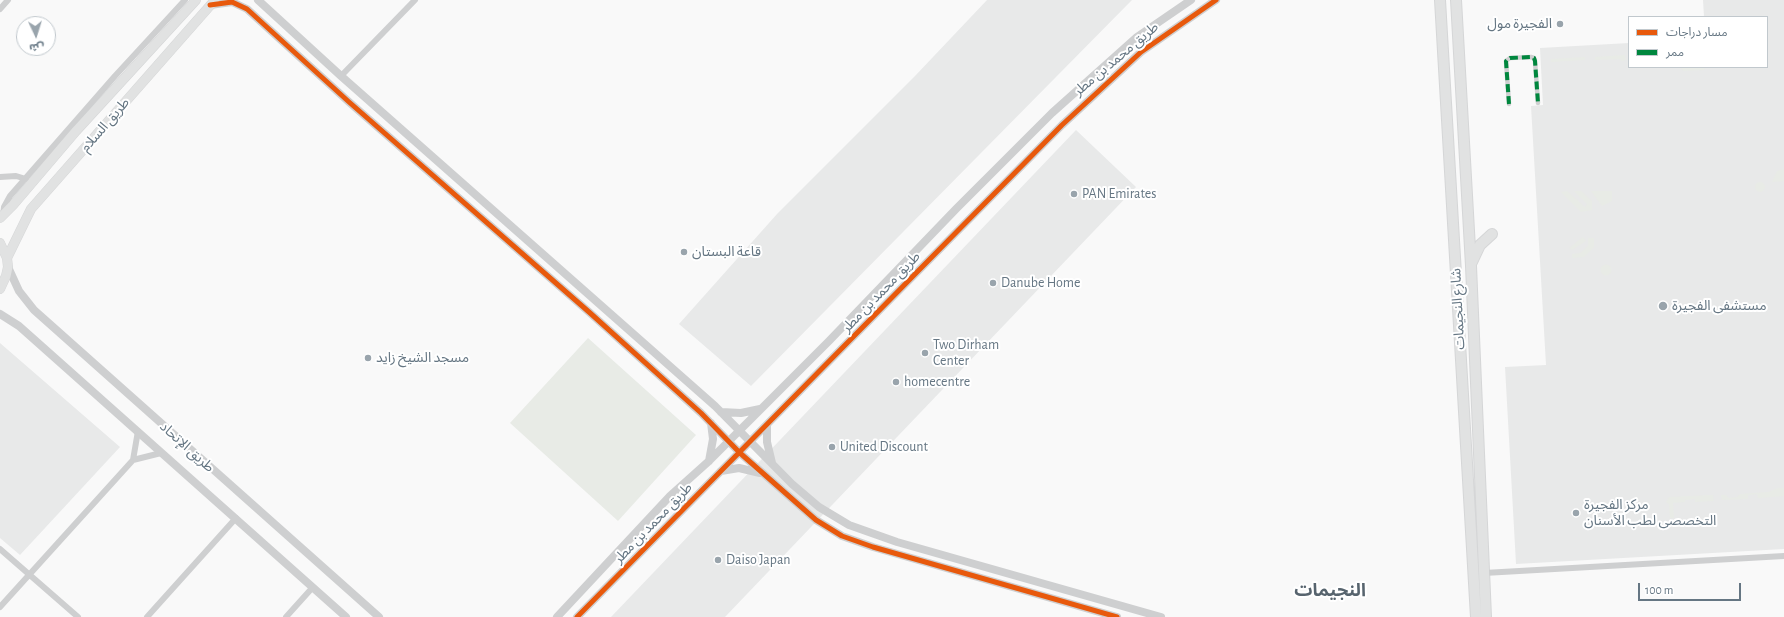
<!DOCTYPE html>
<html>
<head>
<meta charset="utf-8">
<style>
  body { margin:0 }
  #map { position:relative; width:1784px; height:617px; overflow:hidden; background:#f9f9f9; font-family:"Alegreya Sans","Noto Sans Arabic",sans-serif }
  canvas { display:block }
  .legend { position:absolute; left:1628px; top:16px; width:140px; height:52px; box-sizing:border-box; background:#fff; border:1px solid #c1c8cd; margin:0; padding:5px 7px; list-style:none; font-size:12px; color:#657683 }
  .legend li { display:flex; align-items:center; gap:8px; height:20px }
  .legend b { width:20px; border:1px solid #c1c8cd }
  .north { position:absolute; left:16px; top:16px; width:40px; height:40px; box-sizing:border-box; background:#fff; border:1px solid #c1c8cd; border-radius:50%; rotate:176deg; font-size:11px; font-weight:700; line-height:16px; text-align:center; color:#657683 }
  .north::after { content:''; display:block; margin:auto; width:14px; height:18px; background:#99a4ac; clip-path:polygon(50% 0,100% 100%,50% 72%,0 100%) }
  .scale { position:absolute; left:1638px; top:583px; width:103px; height:18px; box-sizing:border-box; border:2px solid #657683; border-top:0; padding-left:5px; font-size:12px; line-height:14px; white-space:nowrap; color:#657683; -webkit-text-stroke:3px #fff; paint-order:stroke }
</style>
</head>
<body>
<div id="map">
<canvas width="1784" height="617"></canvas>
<ul class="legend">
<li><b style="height:5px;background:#e8590c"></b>مسار دراجات</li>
<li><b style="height:5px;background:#00873e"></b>ممر</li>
</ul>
<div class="north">ش</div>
<div class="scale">100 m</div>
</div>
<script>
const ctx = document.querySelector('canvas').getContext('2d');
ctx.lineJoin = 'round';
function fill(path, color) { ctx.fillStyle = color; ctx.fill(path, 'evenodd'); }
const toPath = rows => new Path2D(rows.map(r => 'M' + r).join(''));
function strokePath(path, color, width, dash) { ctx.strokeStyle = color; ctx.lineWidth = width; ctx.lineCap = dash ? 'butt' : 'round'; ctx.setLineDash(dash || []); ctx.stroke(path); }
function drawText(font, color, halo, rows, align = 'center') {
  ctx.font = font + ' "Alegreya Sans","Noto Sans Arabic",sans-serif'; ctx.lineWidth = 4; ctx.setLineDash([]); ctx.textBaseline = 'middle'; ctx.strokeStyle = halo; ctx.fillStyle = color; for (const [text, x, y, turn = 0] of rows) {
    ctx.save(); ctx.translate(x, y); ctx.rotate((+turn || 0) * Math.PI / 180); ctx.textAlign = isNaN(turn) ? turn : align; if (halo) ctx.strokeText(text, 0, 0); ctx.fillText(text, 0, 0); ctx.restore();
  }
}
fill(toPath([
  [987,0,1132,0,751,386,679,324,777,214,915,76],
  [1703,0,1784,0,1784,549,1516,564,1505,367,1546,365,1531,106,1543,105,1540,48,1629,43,1629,67,1767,67,1767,17,1704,17],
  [1076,130,1136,187,725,617,611,617],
  [0,343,120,447,20,555,0,538]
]), '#e8e9e9');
fill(toPath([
  [1625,55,1626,60,1621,61,1621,59,1595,60,1595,57],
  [1585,57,1585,60,1551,62,1551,59],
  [1706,67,1704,70,1683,71,1681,68],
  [1784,169,1784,181,1772,182,1777,171],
  '1755 187a5 5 0 1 1 10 0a5 5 0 1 1-10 0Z',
  [1567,191,1585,207,1587,204,1574,191,1581,191,1592,201,1592,210,1581,212,1561,192],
  [1591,191,1612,191,1612,201,1602,206],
  [1583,237,1586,241,1572,250,1569,248],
  [1588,238,1594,238,1594,247,1584,257,1572,258,1572,254,1580,253,1588,246],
  '1600.5 270a5.5 5.5 0 1 1 11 0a5.5 5.5 0 1 1-11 0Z',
  [588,338,696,435,618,521,510,423],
  [1778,488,1784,488,1784,496,1758,498,1757,494,1748,495,1748,499,1722,500,1721,495,1726,495,1729,498,1737,497,1740,494,1768,492],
  [1713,495,1714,501,1695,502,1695,499,1685,500,1685,502,1673,503,1674,518,1670,518,1669,504,1666,502,1669,497]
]), '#e8ebe6');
const secondary = toPath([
  [0,218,13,205,76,131,196,0],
  [0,243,7,258,8,267,6,276,0,289],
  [7,258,31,209,215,0]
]);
const primary = toPath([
  [1440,0,1476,617],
  [1456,0,1471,266,1486,617],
  [1472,262,1480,245,1492,234]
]);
strokePath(secondary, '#d5d6d7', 10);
strokePath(primary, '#d5d6d7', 12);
strokePath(toPath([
  [1509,104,1506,61,1510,58,1531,57,1534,58,1535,61,1538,103]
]), '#cecfd0', 4.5);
strokePath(toPath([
  [0,9,8,0],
  [341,76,415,0],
  [0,177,16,176,26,179],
  [3,215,4,207,10,196,115,76,185,0],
  [133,460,138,431],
  [0,549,78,617],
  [1484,573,1784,556],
  [0,607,133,460,161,453],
  [147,617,236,518],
  [286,617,313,587]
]), '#cecfd0', 6);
strokePath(toPath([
  [258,0,341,76,715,406,792,484,819,507,849,525,897,542,1161,617],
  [210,5,232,2,247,9,349,102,589,312,701,413,740,453,816,520,842,536,873,547,1117,617],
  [8,267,19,291,34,310,379,617],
  [0,314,19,326,346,617],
  [721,412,741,413,760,409],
  [767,426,767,442,772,463],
  [709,461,713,439,711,423],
  [721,471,739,468,760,473],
  [557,617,670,496,709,461,829,341,956,209,1052,113,1137,37,1191,0],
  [577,617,1062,125,1141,52,1216,0]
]), '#cecfd0', 8);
strokePath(secondary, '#e1e2e2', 9);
strokePath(primary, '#e1e2e2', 10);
strokePath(toPath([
  [1509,104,1506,61,1510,58,1531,57,1534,58,1535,61,1538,103]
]), '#00873e', 4, [8, 4]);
strokePath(toPath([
  [210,5,232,2,247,9,349,102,589,312,701,413,740,453,816,520,842,536,873,547,1117,617],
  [577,617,1062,125,1141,52,1216,0]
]), '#e8590c', 5);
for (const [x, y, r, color] of [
  [1560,24,4,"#99a4ac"],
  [1074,194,4,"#99a4ac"],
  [684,252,4,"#99a4ac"],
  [993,283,4,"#99a4ac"],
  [1663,306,5,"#99a4ac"],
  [925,353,4,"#99a4ac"],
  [368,358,4,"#99a4ac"],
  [896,382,4,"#99a4ac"],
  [832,447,4,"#99a4ac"],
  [1576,513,4,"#99a4ac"],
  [718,560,4,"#99a4ac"]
]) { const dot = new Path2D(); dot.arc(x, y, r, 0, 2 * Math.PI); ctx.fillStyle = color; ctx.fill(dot); strokePath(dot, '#fff', 1.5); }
drawText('14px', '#657683', '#fff', [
  ["الفجيرة مول",1552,24,"right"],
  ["PAN Emirates",1082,194],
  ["قاعة البستان",692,252],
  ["Danube Home",1001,283],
  ["مستشفى الفجيرة",1672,306],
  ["Two Dirham",933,345],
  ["Center",933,361],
  ["مسجد الشيخ زايد",376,358],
  ["homecentre",904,382],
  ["United Discount",840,447],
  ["مركز الفجيرة",1584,505],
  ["التخصصى لطب الأسنان",1584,521],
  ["Daiso Japan",726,560]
], 'left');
drawText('14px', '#657683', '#fff', [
  ["طريق محمد بن مطر",1116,59,-40],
  ["طريق السلام",105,125,-49],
  ["طريق محمد بن مطر",881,292,-46],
  ["شارع النجيمات",1458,309,-93],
  ["طريق اﻹتحاد",187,447,42],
  ["طريق محمد بن مطر",653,523,-46]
]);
drawText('bold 18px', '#57646e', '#fff', [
  ["النجيمات",1330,591]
]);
</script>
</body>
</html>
